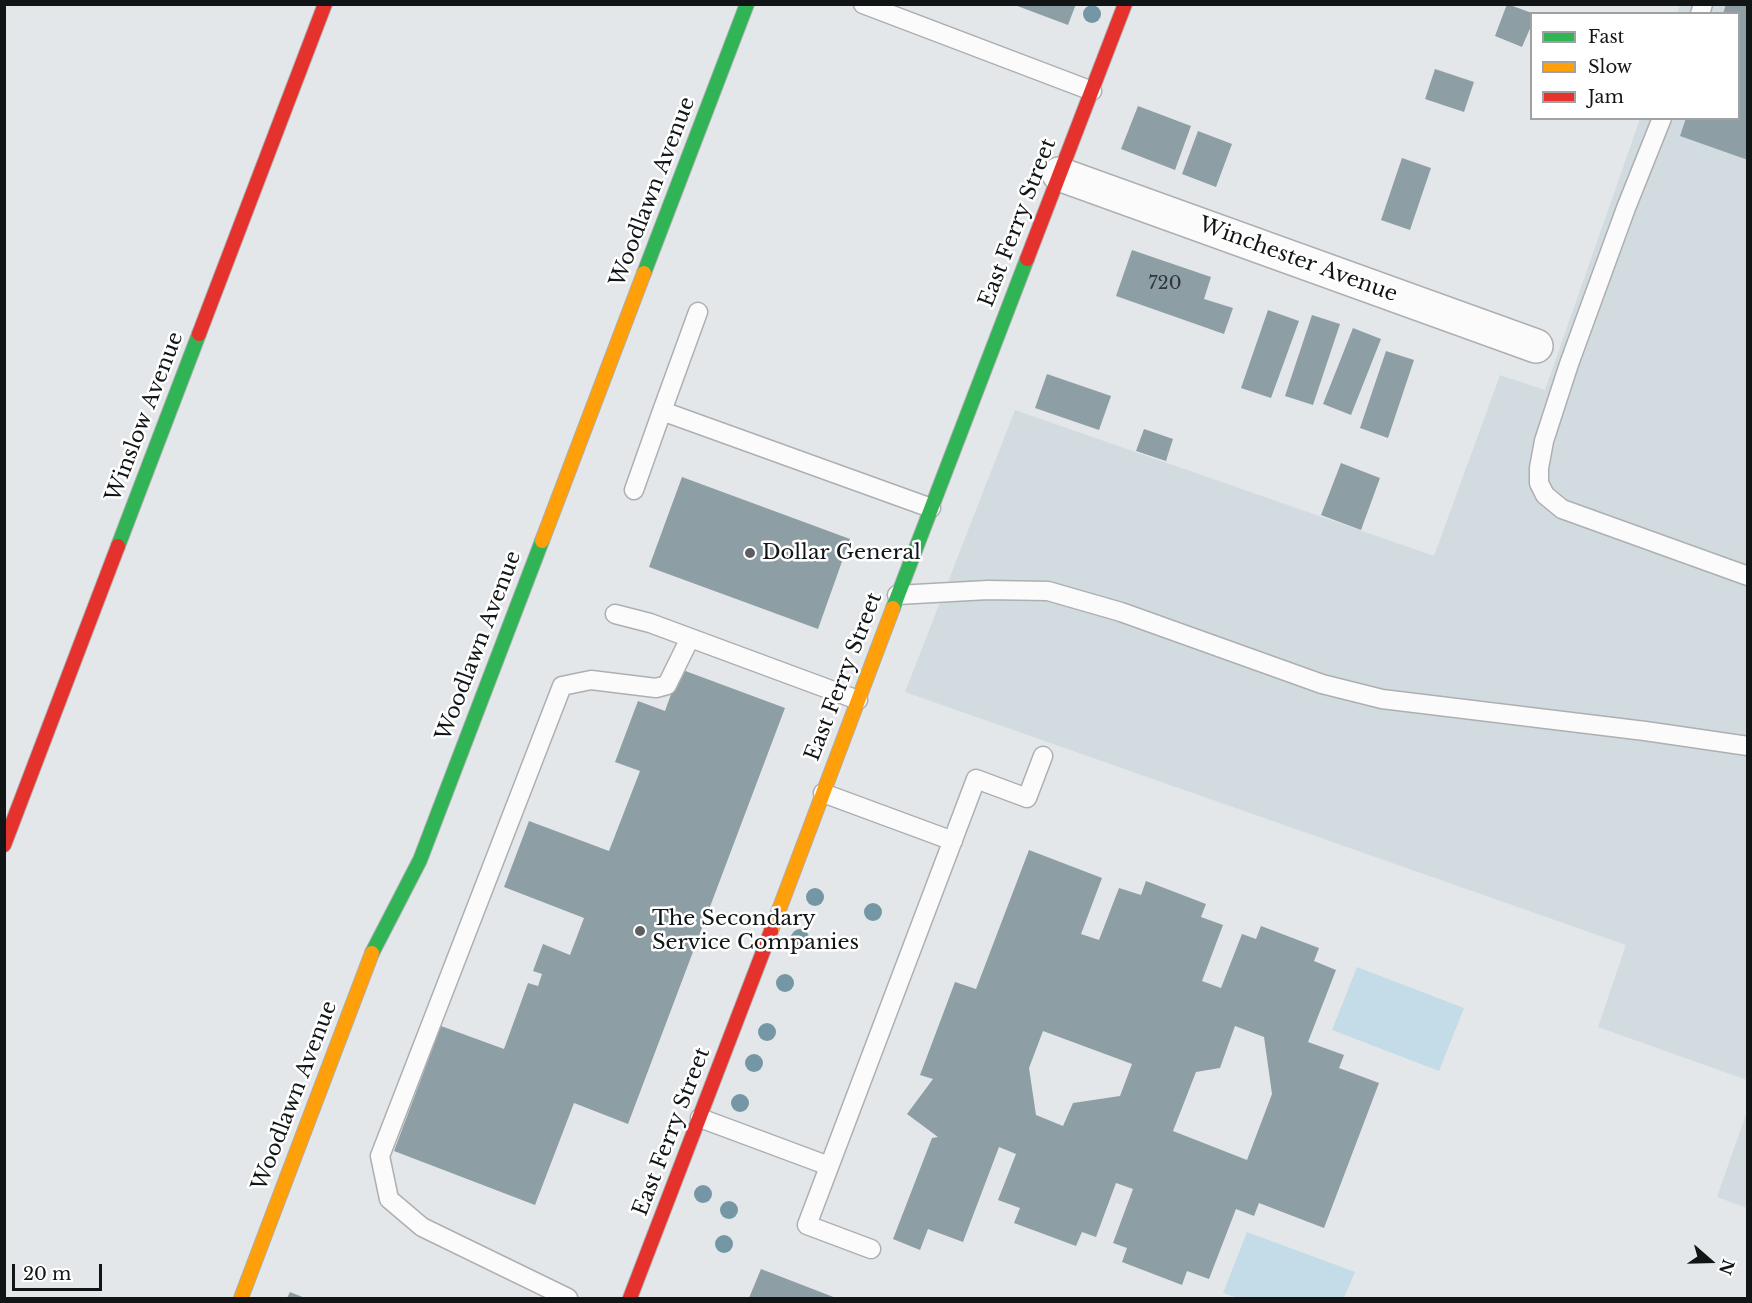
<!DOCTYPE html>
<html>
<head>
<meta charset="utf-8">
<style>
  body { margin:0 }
  #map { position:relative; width:1752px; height:1303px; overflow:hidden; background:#e4e7ea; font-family:"Libre Baskerville",serif }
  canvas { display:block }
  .frame { position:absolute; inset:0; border:6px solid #121516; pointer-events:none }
  .legend { position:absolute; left:1530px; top:12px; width:210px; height:108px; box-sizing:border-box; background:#fff; border:2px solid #a0a1a2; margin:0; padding:8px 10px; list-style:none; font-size:18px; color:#121516 }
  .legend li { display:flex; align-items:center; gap:12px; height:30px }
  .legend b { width:30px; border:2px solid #a0a1a2 }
  .north { position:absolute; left:1680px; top:1231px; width:60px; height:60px; -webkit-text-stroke:4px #fff; paint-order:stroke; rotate:110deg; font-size:16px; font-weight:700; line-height:24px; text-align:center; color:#121516 }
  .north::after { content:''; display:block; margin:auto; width:21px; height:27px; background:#121516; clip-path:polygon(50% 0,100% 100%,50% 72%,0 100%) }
  .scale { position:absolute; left:12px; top:1264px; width:90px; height:27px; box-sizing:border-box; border:3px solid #121516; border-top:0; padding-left:8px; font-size:18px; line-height:21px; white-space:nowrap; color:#121516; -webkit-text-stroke:4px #fff; paint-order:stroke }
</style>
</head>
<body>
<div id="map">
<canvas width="1752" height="1303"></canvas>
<div class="frame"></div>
<ul class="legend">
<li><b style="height:8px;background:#30b455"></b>Fast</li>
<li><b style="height:8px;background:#ff9f0a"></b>Slow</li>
<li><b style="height:8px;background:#e5322d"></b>Jam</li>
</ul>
<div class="north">N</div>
<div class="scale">20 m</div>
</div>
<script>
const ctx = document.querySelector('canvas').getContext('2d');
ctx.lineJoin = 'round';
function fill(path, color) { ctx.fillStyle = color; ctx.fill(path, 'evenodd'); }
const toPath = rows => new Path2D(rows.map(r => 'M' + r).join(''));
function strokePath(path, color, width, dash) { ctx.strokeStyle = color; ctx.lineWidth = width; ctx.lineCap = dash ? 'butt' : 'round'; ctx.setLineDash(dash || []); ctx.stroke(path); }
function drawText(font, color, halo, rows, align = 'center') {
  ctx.font = font + ' "Libre Baskerville",serif'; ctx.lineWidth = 5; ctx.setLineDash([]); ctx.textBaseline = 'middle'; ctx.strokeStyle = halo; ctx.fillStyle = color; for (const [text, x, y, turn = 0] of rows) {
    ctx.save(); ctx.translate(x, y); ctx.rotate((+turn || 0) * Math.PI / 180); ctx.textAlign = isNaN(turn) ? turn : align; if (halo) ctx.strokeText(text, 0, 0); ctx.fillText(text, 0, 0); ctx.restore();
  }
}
fill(toPath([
  [1680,5,1747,5,1747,1080,1598,1027,1626,945,905,692,1015,410,1434,556,1500,375,1545,390,1640,119,1738,118,1738,14,1677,13],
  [1747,1111,1747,1208,1717,1197]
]), '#d1dbe0');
fill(toPath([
  [1357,967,1464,1008,1439,1071,1332,1030],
  [1247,1232,1355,1272,1344,1298,1238,1298,1223,1293]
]), '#c3dce8');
fill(toPath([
  [1012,4,1076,4,1068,25],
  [1507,4,1532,13,1532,24,1522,47,1495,36],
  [1726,4,1748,4,1748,160,1680,136,1686,118,1738,118,1738,14,1723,14],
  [1435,69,1474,82,1464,112,1425,99],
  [1138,106,1191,126,1175,170,1121,149],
  [1198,131,1232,144,1216,187,1182,174],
  [1402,158,1431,168,1410,230,1381,220],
  [1132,250,1211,277,1204,299,1233,308,1224,334,1116,296],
  [1268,310,1299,321,1271,398,1241,388],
  [1312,315,1340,324,1313,405,1285,396],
  [1353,328,1381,339,1351,415,1323,404],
  [1386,351,1414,360,1388,438,1360,428],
  [1047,374,1111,396,1099,430,1035,408],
  [1144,429,1173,439,1166,461,1136,451],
  [1341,463,1380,478,1361,530,1321,515],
  [682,477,850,539,818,629,649,567],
  [680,669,785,708,628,1124,574,1103,535,1205,394,1151,441,1026,504,1049,528,983,538,986,542,974,533,971,543,944,570,955,584,918,504,887,529,821,609,851,640,771,615,762,638,701,665,711],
  [1029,850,1102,878,1081,934,1099,940,1119,888,1141,895,1146,881,1206,904,1201,917,1223,925,1202,981,1221,988,1242,934,1256,939,1261,926,1319,948,1314,961,1336,970,1308,1042,1344,1055,1339,1068,1379,1083,1324,1228,1259,1203,1254,1216,1236,1209,1209,1279,1187,1271,1182,1285,1122,1262,1127,1248,1113,1243,1133,1189,1116,1183,1096,1237,1082,1232,1076,1246,1014,1223,1020,1208,998,1200,1016,1154,999,1147,963,1242,928,1229,920,1250,893,1239,932,1138,938,1137,907,1114,933,1079,920,1075,955,982,976,989],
  [1235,1026,1264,1037,1272,1094,1247,1160,1173,1131,1196,1072,1220,1068],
  [1043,1031,1132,1064,1120,1096,1073,1103,1063,1126,1036,1115,1029,1068],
  [761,1269,836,1298,749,1298],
  [290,1292,305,1298,287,1298]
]), '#8e9ea5');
const lane = toPath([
  [863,4,1092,91],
  [1700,14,1703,4],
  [1662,118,1626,208,1569,364,1544,441,1539,468,1539,483,1545,495,1562,509,1748,576],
  [698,312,662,411,931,508],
  [634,490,662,411],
  [897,595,988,590,1048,591,1121,612,1322,684,1382,699,1645,731,1748,746],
  [615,614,650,623,858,700],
  [823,793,953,841],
  [700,1118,829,1166],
  [871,1249,807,1225,976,779,1027,798,1043,756],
  [568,1298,422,1227,389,1199,380,1156,562,686,591,680,656,688,667,685,690,638]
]);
const street = toPath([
  [1059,174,1536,346]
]);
const fast = toPath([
  [644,273,747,4],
  [118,546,199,334],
  [893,608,1027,259],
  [372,953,420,860,542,541]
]);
const slow = toPath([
  [542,541,644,273],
  [771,931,893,608],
  [241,1298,372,953]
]);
const jam = toPath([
  [1027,259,1125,4],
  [199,334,325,4],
  [4,845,118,546],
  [630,1298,771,931]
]);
strokePath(lane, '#adafb1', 21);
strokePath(street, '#adafb1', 36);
strokePath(fast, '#adafb1', 16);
strokePath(slow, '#adafb1', 16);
strokePath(jam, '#adafb1', 16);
strokePath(lane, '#fbfbfc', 18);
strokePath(street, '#fbfbfc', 33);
strokePath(fast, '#30b455', 14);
strokePath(slow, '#ff9f0a', 14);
strokePath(jam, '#e5322d', 14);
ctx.fillStyle = '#7597a5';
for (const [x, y] of [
  [1092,14],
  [815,897],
  [873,912],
  [800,938],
  [785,983],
  [767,1032],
  [754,1063],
  [740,1103],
  [703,1194],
  [729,1210],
  [724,1244]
]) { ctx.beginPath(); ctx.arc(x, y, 9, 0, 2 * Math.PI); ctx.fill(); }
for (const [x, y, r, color] of [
  [750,553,6,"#5c5e60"],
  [640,931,6,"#5c5e60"]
]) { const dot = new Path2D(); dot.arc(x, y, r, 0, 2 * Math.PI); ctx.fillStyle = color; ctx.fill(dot); strokePath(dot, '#fff', 2); }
drawText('18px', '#31373a', null, [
  ["720",1165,284]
]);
drawText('21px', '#121516', '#fff', [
  ["Woodlawn Avenue",653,192,-69],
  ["East Ferry Street",1018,223,-69],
  ["Winchester Avenue",1298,260,20],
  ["Winslow Avenue",145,417,-69],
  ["Woodlawn Avenue",479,646,-69],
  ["East Ferry Street",844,677,-69],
  ["Woodlawn Avenue",295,1096,-69],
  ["East Ferry Street",672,1132,-69]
]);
drawText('21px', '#121516', '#fff', [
  ["Dollar General",762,553],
  ["The Secondary",652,919],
  ["Service Companies",652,943]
], 'left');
</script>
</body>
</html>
